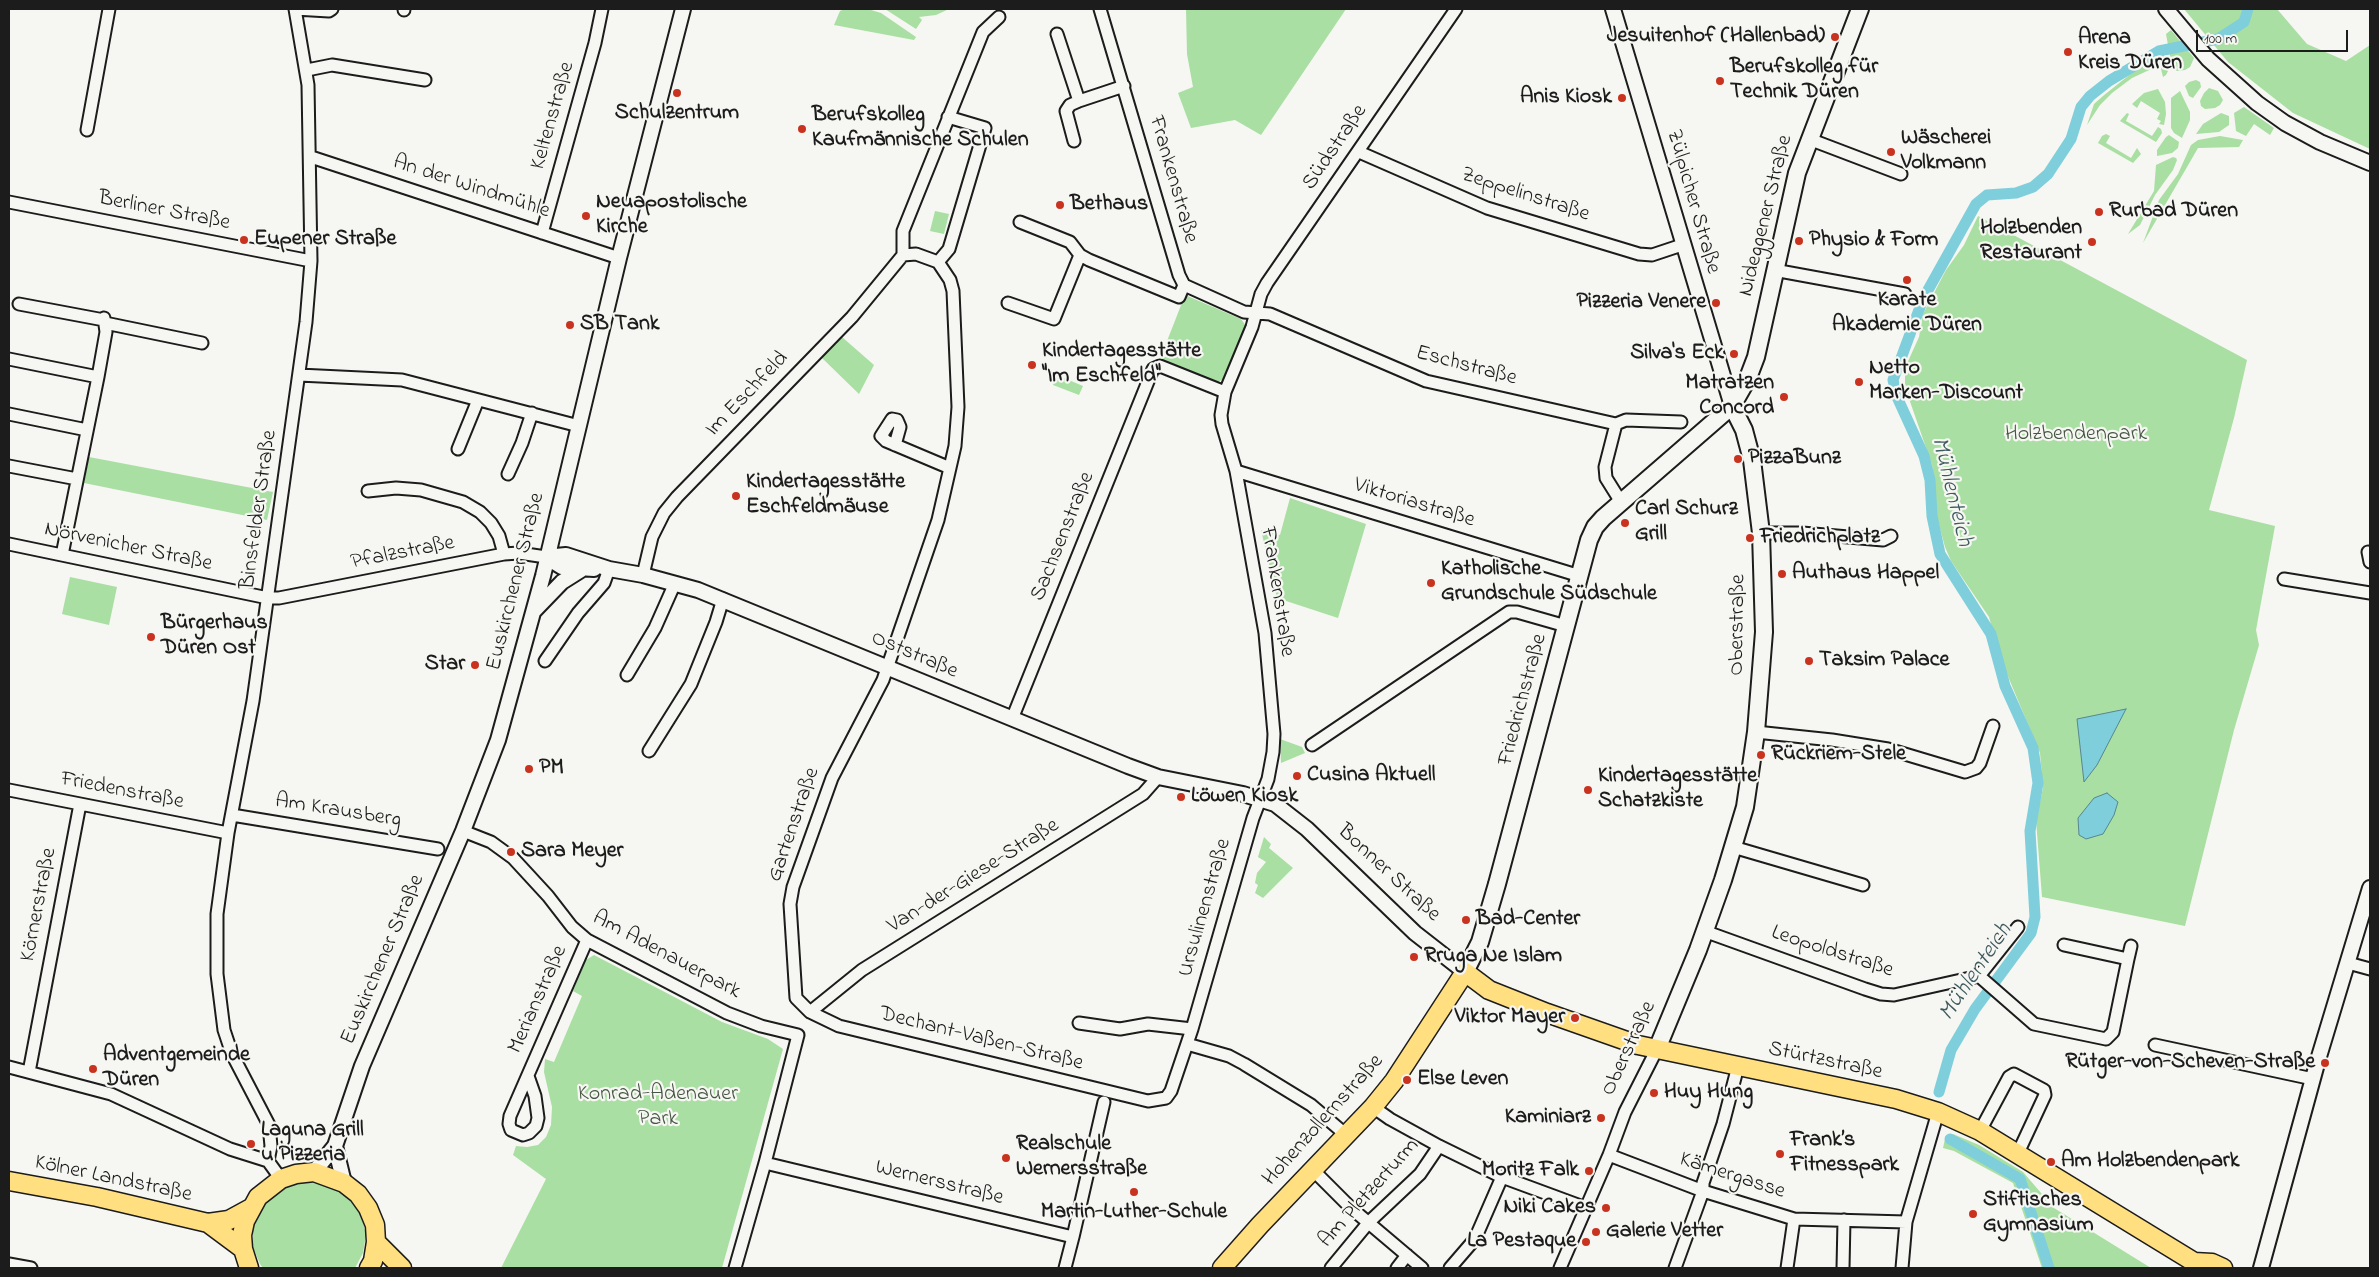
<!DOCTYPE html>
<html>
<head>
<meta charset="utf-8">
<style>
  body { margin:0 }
  #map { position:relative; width:2379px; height:1277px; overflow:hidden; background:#f6f6f2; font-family:"Indie Flower",sans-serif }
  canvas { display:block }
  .frame { position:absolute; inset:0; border:10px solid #1c1c1c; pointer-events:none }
  .scale { position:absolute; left:2196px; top:30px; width:152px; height:22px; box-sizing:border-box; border:2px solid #1c1c1c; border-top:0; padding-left:6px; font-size:15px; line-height:18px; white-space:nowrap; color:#1c1c1c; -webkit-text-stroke:4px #f6f6f2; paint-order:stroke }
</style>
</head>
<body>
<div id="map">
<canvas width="2379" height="1277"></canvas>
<div class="frame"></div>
<div class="scale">100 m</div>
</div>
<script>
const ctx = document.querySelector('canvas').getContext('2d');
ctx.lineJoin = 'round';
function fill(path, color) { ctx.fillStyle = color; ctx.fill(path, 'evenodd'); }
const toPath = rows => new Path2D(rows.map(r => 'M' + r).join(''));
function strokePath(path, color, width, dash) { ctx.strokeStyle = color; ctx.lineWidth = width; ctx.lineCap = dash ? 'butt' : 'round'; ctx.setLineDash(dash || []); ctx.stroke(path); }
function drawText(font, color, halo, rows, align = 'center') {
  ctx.font = font + ' "Indie Flower",sans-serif'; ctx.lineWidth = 4.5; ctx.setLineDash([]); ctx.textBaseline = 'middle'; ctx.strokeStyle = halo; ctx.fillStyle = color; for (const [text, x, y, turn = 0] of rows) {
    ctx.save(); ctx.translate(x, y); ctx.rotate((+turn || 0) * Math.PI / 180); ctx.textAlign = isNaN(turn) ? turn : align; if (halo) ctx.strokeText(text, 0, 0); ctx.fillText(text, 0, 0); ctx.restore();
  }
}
fill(toPath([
  [845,9,868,9,881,13,916,37,914,40,834,25,840,11],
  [885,9,949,9,936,15,919,17,922,20,916,29],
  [1186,9,1346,9,1261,135,1235,120,1191,128,1178,93,1193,87,1187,54],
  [2184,9,2277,9,2307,44,2346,61,2370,45,2370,149,2293,113,2228,62],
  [2171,30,2194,58,2190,67,2185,70,2177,71,2172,67,2166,34],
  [2164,54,2168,71,2166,75,2163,77,2160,65,2132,78,2112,93,2100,105,2087,125,2094,104,2103,96,2138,68,2155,56],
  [2196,80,2200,82,2201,87,2193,98,2189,96,2185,86,2189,82],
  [2209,88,2218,91,2223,100,2220,105,2215,108,2205,109,2201,106,2200,101,2204,93],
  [2158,89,2165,102,2166,114,2164,125,2159,124,2161,121,2157,119,2160,113,2141,101,2137,108,2132,104,2144,93],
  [2180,91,2190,112,2190,120,2182,138,2174,133,2171,128,2171,98],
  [2244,107,2274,128,2270,135,2254,124,2246,136,2236,131,2234,113],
  [2127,113,2129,114,2126,121,2152,136,2158,127,2161,129,2162,133,2156,142,2120,121],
  [2221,113,2229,116,2229,125,2219,132,2196,134,2203,124],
  [2106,134,2110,136,2106,143,2131,158,2137,148,2141,154,2133,163,2098,143,2102,136],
  [2169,135,2179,142,2178,148,2172,153,2157,156,2157,150,2166,137],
  [2220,136,2243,140,2239,147,2198,148,2143,243,2159,200,2178,174,2191,145,2198,140],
  [2173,157,2176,158,2177,160,2173,170,2155,195,2140,225,2128,234,2154,191,2156,165],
  [935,211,949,214,944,234,930,231],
  [1978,216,2247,360,2234,418,2209,510,2275,526,2256,630,2259,645,2234,730,2185,926,2042,897,2036,820,2043,788,2040,753,2002,662,1989,617,1951,561,1945,547,1935,510,1935,486,1932,465,1905,387,1905,368,1919,337,1923,314,1946,270,1964,245],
  [1185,295,1241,319,1246,326,1225,378,1218,382,1160,359],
  [842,337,874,365,859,394,822,358],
  [1057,375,1083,386,1079,395,1053,385],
  [89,457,273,492,267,520,84,483],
  [1290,498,1366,524,1338,618,1277,598,1261,530,1280,535],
  [70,577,117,587,109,625,62,614],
  [1280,739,1302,747,1305,753,1281,763],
  [1264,837,1271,844,1269,848,1293,868,1263,898,1255,893,1258,885,1255,883,1257,873,1266,862,1258,857],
  [594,955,722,1022,768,1039,783,1049,722,1268,501,1268,546,1179,513,1155,516,1146,527,1147,538,1145,546,1137,551,1125,552,1107,544,1072,545,1059,554,1062,582,996,573,991,586,960],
  [1953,1134,1979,1145,2023,1172,2054,1208,2151,1268,2042,1268,2013,1183,1954,1151,1943,1148,1945,1139],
  [303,1179,322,1181,340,1188,354,1201,362,1217,366,1235,363,1253,355,1268,263,1268,260,1264,253,1247,253,1228,258,1210,270,1195,285,1184]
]), '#a9dfa2');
const water = toPath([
  [2126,709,2097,765,2084,782,2077,719,2126,709],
  [2107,793,2118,802,2114,815,2103,834,2086,839,2079,835,2078,818,2094,798,2107,793]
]);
fill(water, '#7ecedb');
strokePath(water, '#57878f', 1);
strokePath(toPath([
  [1939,1092,1951,1050,1975,1009,2031,933,2035,917,2030,831,2038,783,2033,748,2005,686,1991,634,1940,554,1932,516,1930,480,1924,456,1897,397,1893,380,1923,299,1976,204,1987,195,2016,193,2033,187,2048,174,2071,139,2081,107,2090,96,2109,81,2159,51,2218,39,2244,22,2248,9],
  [1950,1139,2020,1179,2049,1268]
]), '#7ecedb', 11);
const minor = toPath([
  [295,9,329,11,332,9],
  [1100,9,1179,275,1184,285],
  [404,10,404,9],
  [1057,34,1079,101,1124,86],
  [307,70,332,65,425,80],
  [87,130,109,9],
  [1809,139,1901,174],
  [1074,141,1066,111,1070,105,1079,101],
  [1359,152,1487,208,1639,254,1652,255,1682,245],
  [311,157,619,258],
  [9,202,311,261],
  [1020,222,1070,242,1080,255,1089,260,1179,297,1184,285],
  [542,233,595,43,602,9],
  [903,255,903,231,983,32,999,17],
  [938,262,949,249,985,128,948,117],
  [1774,270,1905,294],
  [1184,285,1244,312,1270,314,1426,381,1616,424],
  [1008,303,1054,319,1080,255],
  [19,304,104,320],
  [105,323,202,343],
  [9,359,98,377,62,555],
  [299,375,402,380,579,426],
  [98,377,106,332,104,318],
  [9,414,87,430],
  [895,445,900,427,897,420,892,419,881,436,886,441,950,468],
  [458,449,478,400],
  [9,466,77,479],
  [1236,471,1580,576],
  [508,474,522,443,532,413],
  [368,491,396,488,421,490,463,502,480,512,491,523,499,536,504,554],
  [1621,502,1606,478,1605,467,1616,424,1626,420,1681,422],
  [1761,533,1802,533,1883,540,1891,536],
  [9,544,268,598,279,598,504,554,519,553,546,557],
  [2368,552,2370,562],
  [643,575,652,537,664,513,677,497,852,317,903,255,916,254,938,262,950,280,953,291,958,407,955,446,938,520,883,680,832,778,793,887,790,904,796,998,810,1012,839,1026,1148,1101,1166,1098,1171,1091,1192,1029,1253,818,1268,779,1273,752,1274,734,1265,633,1236,471,1222,424,1221,415,1225,392,1252,327,1261,294,1267,283,1456,9],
  [2284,579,2370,593],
  [545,661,578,613,604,583,609,569],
  [627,675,655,628,675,583],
  [1012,719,1153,369,1160,366,1225,392],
  [1756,732,1832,740,1888,749,1965,772,1976,768,1980,763,1993,726],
  [1312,745,1509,612,1517,612,1566,626],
  [649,751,691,684,716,622,723,599],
  [9,790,228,833],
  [232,815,438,849],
  [463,831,491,842,513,858,548,896,572,927,587,940,727,1013,761,1026,798,1035,765,1163,735,1268],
  [1733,847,1863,885],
  [1704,931,1865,989,1881,994,1894,995,1979,976,2018,927],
  [2128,959,2131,946],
  [2348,963,2370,969],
  [1979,976,2034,1024,2106,1039,2113,1032,2128,959,2064,945],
  [810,1012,862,970,1143,794,1158,777],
  [1079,1023,1120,1029,1148,1024,1192,1029],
  [1187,1044,1229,1056,1244,1064,1311,1105,1345,1134],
  [2155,1045,2313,1079],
  [9,1067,111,1094,230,1149,268,1161],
  [29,1072,80,804],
  [528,1076,535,1096,538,1118,536,1126,529,1133,523,1135,511,1130,509,1124,510,1116,587,940],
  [1373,1107,1390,1119,1439,1146,1502,1177,1586,1208],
  [1980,1131,2009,1077,2014,1074,2044,1090,2045,1095,2018,1153],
  [1609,1155,1703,1191,1794,1219,1906,1222],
  [765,1163,1073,1237,1065,1268],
  [1313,1170,1351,1208,1422,1268],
  [281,1179,268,1161,271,1146,269,1125,232,1054,224,1030,217,974,217,914,228,833,253,701,306,322,311,261,308,85,295,9],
  [1073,1237,1104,1102],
  [9,1264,31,1268],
  [1331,1268,1369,1222,1420,1174,1439,1146],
  [1397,1268,1407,1255],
  [1450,1268,1475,1239,1502,1177],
  [1560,1268,1609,1155,1625,1112,1657,1049],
  [1675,1268,1703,1191,1703,1183,1723,1124,1738,1066],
  [1787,1268,1794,1219],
  [1843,1268,1844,1220],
  [1902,1268,1906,1222,1938,1112]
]);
const tertiary = toPath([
  [1613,9,1732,406],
  [2166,9,2208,59,2257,103,2285,123,2320,142,2370,163],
  [546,557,566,555,609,569,643,575,698,590,1128,766,1158,777,1243,794,1275,804,1307,829,1415,933,1465,972],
  [546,557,562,567,594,569],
  [534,611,562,582,581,570],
  [335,1146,344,1183],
  [314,1172,335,1146,362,1066,463,831,498,740,543,576,619,258,683,9],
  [2261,1268,2318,1060,2370,888]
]);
const secondary = toPath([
  [1465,972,1480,942,1497,884,1589,540,1595,527,1603,518,1732,406,1748,378,1756,357,1797,173,1860,9],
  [1657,1049,1698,950,1723,880,1745,807,1756,732,1764,632,1761,533,1752,460,1744,430,1732,406]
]);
const primary = toPath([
  [9,1181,97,1197,208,1223,243,1249],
  [208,1223,229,1220,251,1208],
  [376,1242,402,1268],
  [249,1268,243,1249,242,1235,245,1221,258,1197,281,1179,296,1174,314,1172,344,1183,358,1194,368,1208,375,1225,376,1242,373,1261,369,1268],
  [1222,1268,1260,1225,1373,1107,1394,1081,1465,972,1489,990,1547,1013,1638,1045,1896,1099,1938,1112,1980,1131,2194,1262,2212,1263,2223,1268]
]);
strokePath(minor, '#1c1c1c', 15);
strokePath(tertiary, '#1c1c1c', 18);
strokePath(secondary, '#1c1c1c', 20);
strokePath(primary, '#1c1c1c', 21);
strokePath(minor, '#f6f6f2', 11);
strokePath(tertiary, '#f6f6f2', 14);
strokePath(secondary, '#f6f6f2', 16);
strokePath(primary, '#ffdf80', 18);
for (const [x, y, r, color] of [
  [1835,37,5,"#c8321e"],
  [2068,52,5,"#c8321e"],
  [1720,81,5,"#c8321e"],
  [677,93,5,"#c8321e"],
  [1622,98,5,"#c8321e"],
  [802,129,5,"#c8321e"],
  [1891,152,5,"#c8321e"],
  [1060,205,5,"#c8321e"],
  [2099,212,5,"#c8321e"],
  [586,216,5,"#c8321e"],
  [244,240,5,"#c8321e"],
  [1799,241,5,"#c8321e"],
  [2092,242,5,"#c8321e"],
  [1907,280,5,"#c8321e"],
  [1716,303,5,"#c8321e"],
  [570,325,5,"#c8321e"],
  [1734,354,5,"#c8321e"],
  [1032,365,5,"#c8321e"],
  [1859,382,5,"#c8321e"],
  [1784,397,5,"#c8321e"],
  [1738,459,5,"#c8321e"],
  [736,496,5,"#c8321e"],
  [1625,523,5,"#c8321e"],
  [1750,538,5,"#c8321e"],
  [1782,574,5,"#c8321e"],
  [1431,583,5,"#c8321e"],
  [151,637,5,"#c8321e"],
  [1809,661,5,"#c8321e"],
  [475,665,5,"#c8321e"],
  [1761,755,5,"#c8321e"],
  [529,769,5,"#c8321e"],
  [1297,776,5,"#c8321e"],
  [1588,790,5,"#c8321e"],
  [1181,797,5,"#c8321e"],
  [511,852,5,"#c8321e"],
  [1466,920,5,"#c8321e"],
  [1414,957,5,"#c8321e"],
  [1575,1018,5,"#c8321e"],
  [2325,1063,5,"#c8321e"],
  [93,1069,5,"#c8321e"],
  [1407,1080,5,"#c8321e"],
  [1654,1093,5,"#c8321e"],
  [1601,1118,5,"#c8321e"],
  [251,1144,5,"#c8321e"],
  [1780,1154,5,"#c8321e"],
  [1006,1158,5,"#c8321e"],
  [2051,1162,5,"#c8321e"],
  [1589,1171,5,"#c8321e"],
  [1134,1192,5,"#c8321e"],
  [1606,1208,5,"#c8321e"],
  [1973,1214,5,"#c8321e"],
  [1596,1232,5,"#c8321e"],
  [1586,1242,5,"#c8321e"]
]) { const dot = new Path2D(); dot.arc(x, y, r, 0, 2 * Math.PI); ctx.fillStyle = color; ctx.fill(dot); strokePath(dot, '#f6f6f2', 2); }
drawText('bold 22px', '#1c1c1c', '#f6f6f2', [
  ["Jesuitenhof (Hallenbad)",1825,37,"right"],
  ["Arena",2078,39],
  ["Kreis Düren",2078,64],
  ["Berufskolleg für",1730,68],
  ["Technik Düren",1730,93],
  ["Anis Kiosk",1612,98,"right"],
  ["Schulzentrum",677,114,"center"],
  ["Berufskolleg",812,116],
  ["Kaufmännische Schulen",812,141],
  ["Wäscherei",1901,139],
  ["Volkmann",1901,164],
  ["Neuapostolische",596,203],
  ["Kirche",596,228],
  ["Bethaus",1070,205],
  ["Rurbad Düren",2109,212],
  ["Holzbenden",2082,229,"right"],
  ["Restaurant",2082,254,"right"],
  ["Eupener Straße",254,240],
  ["Physio & Form",1809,241],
  ["Karate",1907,301,"center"],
  ["Akademie Düren",1907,326,"center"],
  ["Pizzeria Venere",1706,303,"right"],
  ["SB Tank",580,325],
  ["Kindertagesstätte",1042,352],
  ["\"Im Eschfeld\"",1042,377],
  ["Silva's Eck",1724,354,"right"],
  ["Netto",1869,369],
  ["Marken-Discount",1869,394],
  ["Matratzen",1774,384,"right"],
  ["Concord",1774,409,"right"],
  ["PizzaBunz",1748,459],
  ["Kindertagesstätte",746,483],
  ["Eschfeldmäuse",746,508],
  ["Carl Schurz",1635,510],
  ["Grill",1635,535],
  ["Friedrichplatz",1760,538],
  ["Katholische",1441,570],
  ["Grundschule Südschule",1441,595],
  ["Authaus Happel",1792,574],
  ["Bürgerhaus",161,624],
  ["Düren Ost",161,649],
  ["Taksim Palace",1819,661],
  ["Star",465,665,"right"],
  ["Rückriem-Stele",1771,755],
  ["PM",539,769],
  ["Cusina Aktuell",1307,776],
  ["Kindertagesstätte",1598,777],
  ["Schatzkiste",1598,802],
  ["Löwen Kiosk",1191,797],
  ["Sara Meyer",521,852],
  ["Bad-Center",1476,920],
  ["Rruga Ne Islam",1424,957],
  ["Viktor Mayer",1565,1018,"right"],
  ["Adventgemeinde",103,1056],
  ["Düren",103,1081],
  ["Rütger-von-Scheven-Straße",2315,1063,"right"],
  ["Else Leven",1417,1080],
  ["Huy Hung",1664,1093],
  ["Kaminiarz",1591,1118,"right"],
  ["Laguna Grill",261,1131],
  ["u Pizzeria",261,1156],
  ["Frank’s",1790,1141],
  ["Fitnesspark",1790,1166],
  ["Realschule",1016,1145],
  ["Wernersstraße",1016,1170],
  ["Am Holzbendenpark",2061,1162],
  ["Moritz Falk",1579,1171,"right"],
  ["Stiftisches",1983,1201],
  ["Gymnasium",1983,1226],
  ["Niki Cakes",1596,1208,"right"],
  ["Martin-Luther-Schule",1134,1213,"center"],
  ["Galerie Vetter",1606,1232],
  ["La Pestaque",1576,1242,"right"]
], 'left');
drawText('22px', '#1c1c1c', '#f6f6f2', [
  ["Keltenstraße",554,116,-74],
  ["Südstraße",1336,148,-56],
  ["Frankenstraße",1172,180,74],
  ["An der Windmühle",471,188,18],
  ["Zeppelinstraße",1525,196,18],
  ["Zülpicher Straße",1692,202,74],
  ["Berliner Straße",164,212,11],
  ["Nideggener Straße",1767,216,-76],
  ["Eschstraße",1466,367,15],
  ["Im Eschfeld",748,395,-46],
  ["Viktoriastraße",1414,504,17],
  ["Binsfelder Straße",260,510,-82],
  ["Sachsenstraße",1064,537,-68],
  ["Nörvenicher Straße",128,548,12],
  ["Pfalzstraße",403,554,-11],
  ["Euskirchener Straße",517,582,-76],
  ["Frankenstraße",1276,592,81],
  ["Oberstraße",1739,625,-89],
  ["Oststraße",914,656,23],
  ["Friedrichstraße",1524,700,-75],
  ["Friedenstraße",122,792,11],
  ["Am Krausberg",338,812,9],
  ["Gartenstraße",795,825,-71],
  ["Bonner Straße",1388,874,43],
  ["Van-der-Giese-Straße",974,877,-32],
  ["Körnerstraße",40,905,-79],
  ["Ursulinenstraße",1206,908,-74],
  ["Leopoldstraße",1832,953,18],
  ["Am Adenauerpark",666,956,28],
  ["Euskirchener Straße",384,960,-67],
  ["Merianstraße",539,1000,-66],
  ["Dechant-Vaßen-Straße",981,1040,14],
  ["Oberstraße",1630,1049,-65],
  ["Stürtzstraße",1825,1062,12],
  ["Hohenzollernstraße",1324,1121,-48],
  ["Kämergasse",1732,1177,18],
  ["Kölner Landstraße",113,1180,12],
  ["Wernersstraße",939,1184,14],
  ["Am Pletzerturm",1370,1194,-48]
]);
drawText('22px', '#465644', '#f6f6f2', [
  ["Holzbendenpark",2076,435],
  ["Konrad-Adenauer",658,1095],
  ["Park",658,1120]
]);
drawText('italic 24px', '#3e5a5f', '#f6f6f2', [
  ["Mühlenteich",1950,492,76],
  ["Mühlenteich",1977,973,-56]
]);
</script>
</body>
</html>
